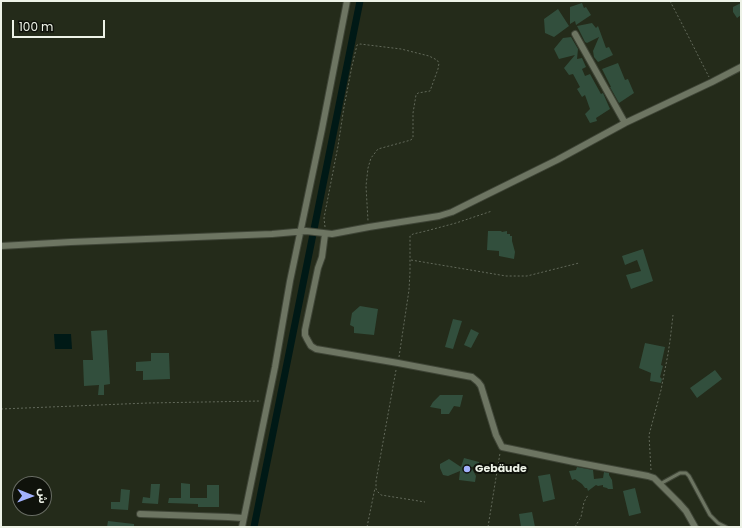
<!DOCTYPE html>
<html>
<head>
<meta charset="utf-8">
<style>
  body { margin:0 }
  #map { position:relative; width:742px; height:528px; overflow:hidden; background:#242b1a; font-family:Poppins,"Noto Sans Arabic",sans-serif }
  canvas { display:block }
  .frame { position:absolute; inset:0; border:2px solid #edf2e7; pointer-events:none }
  .north { position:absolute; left:12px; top:476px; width:40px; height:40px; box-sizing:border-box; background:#0f120b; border:1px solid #686c63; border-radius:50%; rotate:91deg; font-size:11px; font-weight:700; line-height:16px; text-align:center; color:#edf2e7 }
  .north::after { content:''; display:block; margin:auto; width:14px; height:18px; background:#a2b2fd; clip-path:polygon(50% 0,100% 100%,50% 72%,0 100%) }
  .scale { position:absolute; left:12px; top:20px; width:93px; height:18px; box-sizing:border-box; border:2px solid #edf2e7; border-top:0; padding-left:5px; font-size:12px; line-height:14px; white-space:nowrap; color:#edf2e7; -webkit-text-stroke:3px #0f120b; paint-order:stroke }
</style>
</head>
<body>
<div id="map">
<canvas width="742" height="528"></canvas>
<div class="frame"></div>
<div class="north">ش</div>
<div class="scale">100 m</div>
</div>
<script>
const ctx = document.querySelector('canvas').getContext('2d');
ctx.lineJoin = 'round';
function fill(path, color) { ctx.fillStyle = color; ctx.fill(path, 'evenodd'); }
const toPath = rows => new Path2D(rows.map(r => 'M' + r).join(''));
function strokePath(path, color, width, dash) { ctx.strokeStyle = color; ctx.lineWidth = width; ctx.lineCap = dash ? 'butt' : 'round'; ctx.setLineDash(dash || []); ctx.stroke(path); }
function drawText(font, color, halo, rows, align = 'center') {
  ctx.font = font + ' Poppins,sans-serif'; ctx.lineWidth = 4; ctx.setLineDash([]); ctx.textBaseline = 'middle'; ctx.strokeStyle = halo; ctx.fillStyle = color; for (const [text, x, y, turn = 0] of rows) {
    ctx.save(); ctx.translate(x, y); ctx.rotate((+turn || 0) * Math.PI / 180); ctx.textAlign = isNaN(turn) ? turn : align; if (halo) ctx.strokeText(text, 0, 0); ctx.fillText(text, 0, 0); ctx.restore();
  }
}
fill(toPath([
  [54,334,71,334,72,349,55,349]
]), '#001916');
strokePath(toPath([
  [254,527,360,1]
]), '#001916', 7);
fill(toPath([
  [582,3,584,8,586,7,591,15,576,25,575,21,570,24,570,7],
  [741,3,741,15,737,18,733,12,733,7],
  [558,9,569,26,554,37,545,33,544,19],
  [592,23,596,28,598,26,606,48,609,47,613,55,598,62,594,57,593,51,599,37,587,43,585,42,577,26],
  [571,37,578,49,577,59,582,58,586,67,582,69,585,76,590,74,601,94,603,93,610,109,596,118,597,121,590,123,585,114,590,109,585,95,582,97,577,89,580,87,573,74,569,75,564,68,575,55,559,59,554,49,563,38],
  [618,63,625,80,628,79,634,93,619,103,610,87,611,87,602,69],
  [488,231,501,231,502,232,507,231,507,234,510,234,510,236,512,236,512,241,515,252,514,259,499,256,499,251,487,250],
  [643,249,653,281,631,289,626,275,641,271,637,260,625,265,622,256],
  [360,306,378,309,374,335,354,333,354,327,350,325,352,313],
  [453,319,462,321,453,349,445,347],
  [471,329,479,333,471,348,464,345],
  [107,330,110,384,104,385,104,395,98,395,99,385,84,386,83,360,93,360,91,331],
  [645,343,665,347,661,365,663,366,660,377,662,379,661,383,650,381,651,373,639,368],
  [151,353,169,353,170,379,143,380,143,371,136,371,136,362,151,361],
  [715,370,722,379,697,398,690,388],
  [440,395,463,395,460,407,454,406,449,414,441,414,441,409,430,407,433,402],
  [464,458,479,462,479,466,471,467,476,476,475,482,459,480,460,471,448,476,443,475,440,468,440,464,449,459,461,467],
  [577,467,593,470,594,479,603,478,604,472,609,473,609,475,612,480,613,489,608,489,607,488,603,487,603,485,598,486,596,485,588,491,587,488,585,488,582,484,575,479,572,480,569,471,576,470],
  [550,474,555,499,543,502,538,476],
  [181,483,190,484,190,498,207,498,207,485,219,485,219,507,198,507,198,504,168,503,169,498,181,498],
  [151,484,160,484,158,504,142,503,143,497,150,498],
  [635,488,641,513,629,516,623,491],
  [121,489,130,490,128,510,111,509,111,502,120,502],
  [532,512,535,527,521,527,519,514],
  [108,521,134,524,134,527,107,527]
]), '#324f3d');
const lane = toPath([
  [660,484,680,473,686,473,689,476,710,515,718,523,726,527]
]);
const street = toPath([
  [575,34,625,123],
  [325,234,322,257,318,268,305,330,305,335,307,339,311,346,316,349,398,363,472,377,478,382,481,386,496,435,502,447,574,462,648,476,654,478,678,502,686,511,695,527],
  [1,246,71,242,272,234,306,231,332,234,369,227,439,216,452,212,476,200,557,160,625,123,712,82,741,67],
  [140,514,228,517,243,518],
  [242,527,275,367,290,281,322,129,347,1]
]);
strokePath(lane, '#3f4537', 5);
strokePath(street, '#3f4537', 8);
strokePath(toPath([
  [670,1,681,22,709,77],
  [325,227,324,218,338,146,344,107,352,66,357,45,360,44,401,49,429,56,437,60,439,63,438,69,430,91,418,93,416,95,413,113,413,137,411,140,378,149,371,158,368,168,366,186,368,221],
  [411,260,506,276,527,276,579,263],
  [399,357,409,290,410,272,410,236,413,234,426,231,456,223,492,211],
  [396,370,376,481,376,489,377,491,381,495,425,502],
  [1,409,148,403,261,401],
  [651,470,649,435,661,390,668,354,670,341,673,315],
  [367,527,375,488],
  [488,527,500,453],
  [575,527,581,517,584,502,588,495]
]), '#636a5b', 1, [2, 2]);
strokePath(lane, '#6d7562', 3);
strokePath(street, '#6d7562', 6);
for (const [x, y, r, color] of [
  [467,469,4,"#a2b2fd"]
]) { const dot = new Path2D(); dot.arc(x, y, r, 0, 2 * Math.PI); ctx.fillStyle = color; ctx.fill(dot); strokePath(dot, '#0f120b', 1.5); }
drawText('bold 11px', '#edf2e7', '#0f120b', [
  ["Gebäude",475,469]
], 'left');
</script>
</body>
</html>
